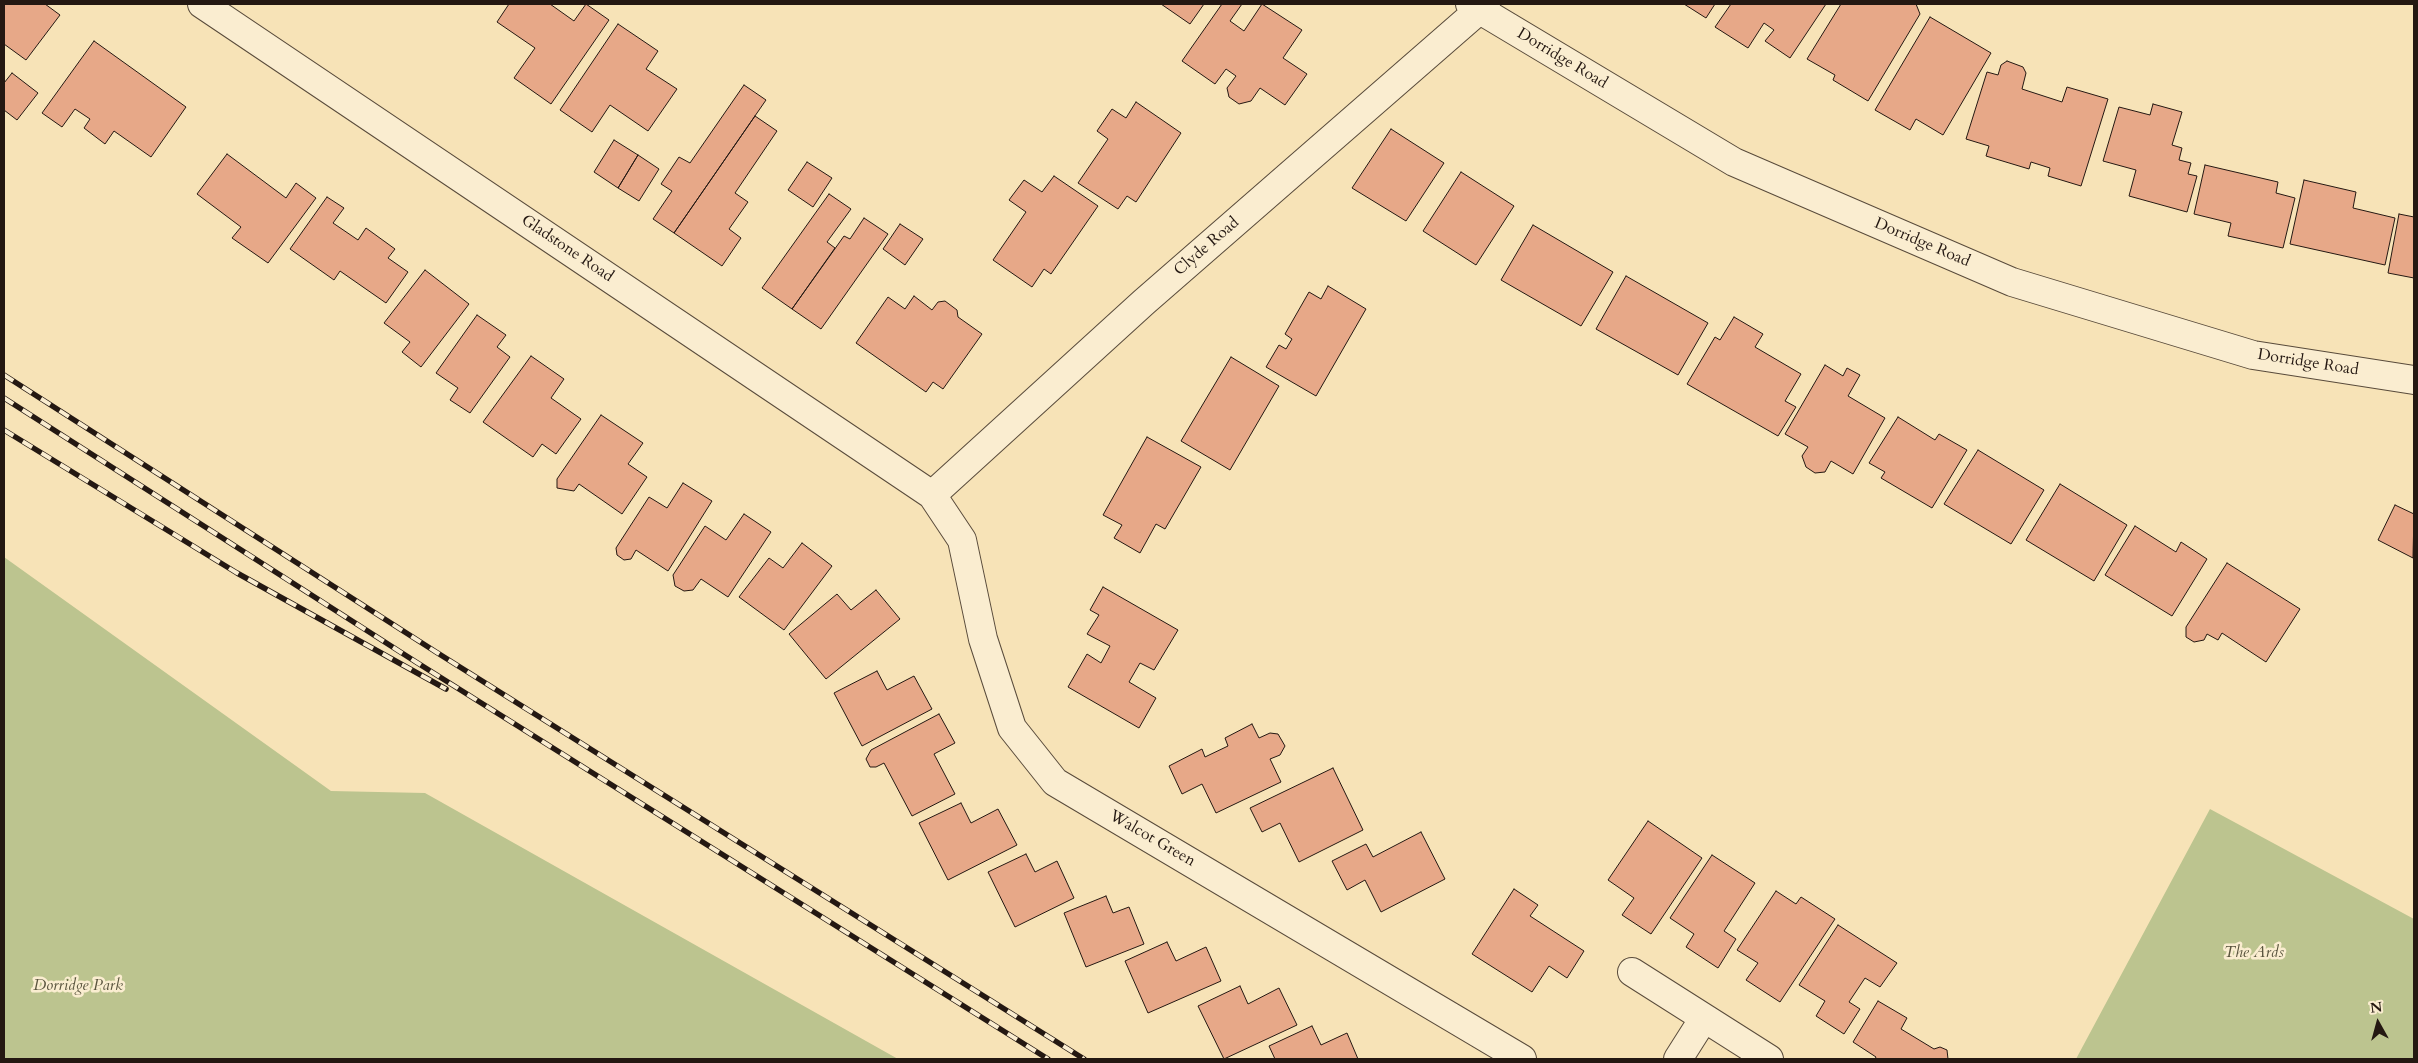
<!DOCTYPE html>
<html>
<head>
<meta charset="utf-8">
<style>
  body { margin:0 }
  #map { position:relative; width:2418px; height:1063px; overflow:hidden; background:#f7e3b7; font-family:Cardo,serif }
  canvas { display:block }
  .frame { position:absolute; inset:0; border:5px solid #241812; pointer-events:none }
  .north { position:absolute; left:2353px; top:998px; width:50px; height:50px; -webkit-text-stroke:4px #faedd0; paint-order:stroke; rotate:353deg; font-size:14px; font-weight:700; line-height:20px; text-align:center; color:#241812 }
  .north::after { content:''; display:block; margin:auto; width:18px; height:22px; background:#241812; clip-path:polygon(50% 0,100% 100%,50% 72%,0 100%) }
</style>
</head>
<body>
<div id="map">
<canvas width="2418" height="1063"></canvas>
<div class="frame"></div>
<div class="north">N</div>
</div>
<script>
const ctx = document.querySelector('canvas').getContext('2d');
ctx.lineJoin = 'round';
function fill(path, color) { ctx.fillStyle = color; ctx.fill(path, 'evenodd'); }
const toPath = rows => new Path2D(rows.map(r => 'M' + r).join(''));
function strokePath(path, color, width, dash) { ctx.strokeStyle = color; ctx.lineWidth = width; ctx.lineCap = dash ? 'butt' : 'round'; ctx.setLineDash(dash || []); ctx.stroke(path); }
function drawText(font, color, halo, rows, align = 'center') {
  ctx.font = font + ' Cardo,serif'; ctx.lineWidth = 5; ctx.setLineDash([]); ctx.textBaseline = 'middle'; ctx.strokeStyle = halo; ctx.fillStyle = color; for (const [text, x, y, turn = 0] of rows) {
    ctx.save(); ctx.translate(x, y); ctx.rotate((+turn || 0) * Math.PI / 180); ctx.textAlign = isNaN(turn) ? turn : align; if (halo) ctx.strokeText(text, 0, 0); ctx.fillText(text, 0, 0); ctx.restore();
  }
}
fill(toPath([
  [4,557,331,791,425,793,898,1059,4,1059],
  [2210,809,2414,919,2414,1059,2076,1059]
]), '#bcc48f');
const building = toPath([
  [4,4,45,4,60,15,26,60,4,44,4,4],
  [509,4,550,4,574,21,586,4,609,20,551,104,514,78,535,48,497,22,509,4],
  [1161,4,1204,4,1190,24,1161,4],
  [1222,4,1242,4,1230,21,1244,31,1262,4,1302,30,1283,58,1307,74,1285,105,1260,88,1251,101,1239,104,1229,97,1227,88,1236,76,1226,69,1215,84,1182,61,1222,4],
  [1684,4,1715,4,1706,18,1684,4],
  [1731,4,1826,4,1790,58,1765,41,1774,30,1764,23,1748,48,1715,27,1731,4],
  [1841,4,1916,4,1920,14,1868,101,1833,80,1835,75,1807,59,1841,4],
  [1930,17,1991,53,1943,135,1916,119,1910,130,1875,110,1930,17],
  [618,24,658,51,646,69,677,89,648,131,610,105,592,132,560,110,618,24],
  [94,41,186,107,151,157,114,131,105,144,84,128,90,119,75,109,62,127,42,113,94,41],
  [2007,61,2023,67,2026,73,2022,89,2062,102,2067,87,2108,99,2081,186,2048,176,2050,168,2031,162,2029,169,1986,156,1989,146,1966,139,1987,72,1998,75,2001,65,2007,61],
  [12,73,38,93,17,120,4,110,4,83,12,73],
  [744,85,766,100,674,233,653,219,672,191,661,184,679,157,690,163,744,85],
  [1136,102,1181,133,1136,202,1127,196,1118,209,1078,183,1108,139,1097,131,1112,109,1126,118,1136,102],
  [2153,104,2182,112,2172,145,2182,148,2179,160,2191,163,2188,174,2197,176,2187,212,2129,196,2136,170,2103,161,2119,107,2150,115,2153,104],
  [755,116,777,131,735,193,748,202,729,229,741,238,722,266,674,233,755,116],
  [1391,129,1444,163,1406,221,1352,188,1391,129],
  [614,140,638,155,618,188,594,172,614,140],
  [227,154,286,198,296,183,316,198,268,263,232,238,241,227,197,194,227,154],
  [638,155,659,169,639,201,618,188,638,155],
  [807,162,832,178,813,207,788,190,807,162],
  [2205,165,2278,182,2276,193,2295,198,2283,248,2228,236,2231,223,2194,214,2205,165],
  [1461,172,1514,206,1476,265,1423,231,1461,172],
  [1054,176,1098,206,1051,274,1044,269,1032,287,993,260,1026,212,1009,200,1024,180,1042,192,1054,176],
  [2304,180,2356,192,2353,208,2395,218,2385,265,2290,244,2304,180],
  [829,194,851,209,827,242,835,248,792,309,762,288,829,194],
  [327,197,344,208,333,223,358,240,366,228,395,249,388,258,408,272,386,303,340,271,334,280,290,249,327,197],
  [2399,214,2414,217,2414,278,2388,273,2399,214],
  [864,218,888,234,821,329,792,309,844,236,850,239,864,218],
  [900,224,923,239,905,265,883,249,900,224],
  [1533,225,1613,272,1581,326,1501,280,1533,225],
  [425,270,469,304,421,367,402,352,410,342,384,323,425,270],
  [1626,276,1708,323,1678,375,1596,329,1626,276],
  [1328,286,1366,309,1316,396,1266,367,1279,345,1286,349,1292,339,1285,334,1309,292,1321,299,1328,286],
  [914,296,932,310,938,302,945,301,957,310,958,317,982,334,943,389,933,382,926,392,856,343,888,297,905,309,914,296],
  [477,315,506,335,497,347,510,357,470,413,450,400,458,388,436,373,477,315],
  [1734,317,1763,334,1755,347,1801,374,1785,401,1796,407,1778,436,1687,384,1715,337,1720,340,1734,317],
  [531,356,564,379,551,398,581,419,556,454,542,444,533,457,483,422,531,356],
  [1231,357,1279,386,1230,470,1181,441,1231,357],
  [1825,365,1843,376,1847,368,1860,375,1848,396,1885,418,1853,474,1831,461,1825,472,1815,473,1806,467,1802,456,1808,447,1785,434,1825,365],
  [601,415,643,443,628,464,647,477,622,514,579,484,574,491,557,488,557,479,601,415],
  [1898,417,1935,440,1939,434,1967,450,1932,508,1881,478,1885,472,1869,463,1898,417],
  [1147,437,1201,467,1165,529,1156,524,1140,553,1114,538,1122,525,1103,515,1147,437],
  [1978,450,2044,490,2011,544,1944,504,1978,450],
  [683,483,712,501,668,571,636,550,631,559,624,560,617,555,616,548,649,497,667,508,683,483],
  [2060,484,2127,525,2094,581,2026,540,2060,484],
  [2395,505,2414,514,2413,558,2378,540,2395,505],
  [744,514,771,532,728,597,701,579,693,590,684,591,675,586,673,575,705,526,726,540,744,514],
  [2135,526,2176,552,2181,542,2207,559,2172,616,2105,575,2135,526],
  [802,543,832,566,784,630,739,597,769,558,783,568,802,543],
  [2227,563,2300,609,2266,662,2222,633,2218,640,2207,634,2204,640,2194,642,2186,637,2186,627,2227,563],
  [1103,587,1178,630,1154,670,1140,663,1129,682,1156,698,1139,728,1068,687,1087,654,1101,663,1110,646,1087,634,1099,615,1090,610,1103,587],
  [876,590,900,619,826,679,789,634,837,594,851,610,876,590],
  [877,671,887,690,914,676,932,709,862,746,834,693,877,671],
  [939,714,955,743,934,754,955,794,912,816,884,763,876,767,870,767,866,759,871,750,939,714],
  [1252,724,1259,738,1270,733,1278,734,1285,746,1280,755,1270,759,1281,782,1216,813,1202,784,1182,794,1169,766,1202,749,1205,757,1228,746,1225,738,1252,724],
  [1333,768,1363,830,1299,862,1280,823,1262,832,1250,808,1333,768],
  [961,803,971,823,998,809,1017,845,948,880,919,823,961,803],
  [1648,821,1702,858,1651,934,1622,915,1634,898,1608,880,1648,821],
  [1421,832,1445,879,1381,912,1365,880,1347,890,1332,861,1366,844,1373,857,1421,832],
  [1026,854,1035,872,1057,861,1074,898,1015,927,988,872,1026,854],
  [1712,855,1755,883,1724,931,1736,939,1718,968,1686,947,1694,934,1670,918,1712,855],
  [1514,889,1538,905,1530,916,1584,951,1567,978,1549,966,1532,992,1472,954,1514,889],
  [1776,891,1796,904,1801,897,1835,919,1780,1002,1746,980,1758,963,1737,950,1776,891],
  [1106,896,1113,913,1129,907,1144,944,1086,967,1064,913,1106,896],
  [1838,925,1897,963,1880,987,1865,978,1849,1002,1860,1009,1844,1034,1816,1016,1825,1001,1799,985,1838,925],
  [1167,942,1176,961,1206,947,1221,981,1148,1013,1125,961,1167,942],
  [1240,986,1248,1004,1279,988,1297,1025,1224,1059,1198,1006,1240,986],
  [1878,1001,1907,1018,1901,1029,1934,1049,1940,1047,1947,1050,1948,1059,1875,1059,1876,1057,1853,1042,1878,1001],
  [1312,1026,1321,1045,1347,1033,1358,1059,1275,1059,1269,1046,1312,1026]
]);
fill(building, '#e7a888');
strokePath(building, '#241812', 1);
const minor = toPath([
  [202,4,932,495,962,540,983,639,1012,728,1055,782,1522,1059],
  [1470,4,1734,162,2012,282,2253,355,2414,380],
  [932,495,1144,302,1486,4],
  [1632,972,1769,1059],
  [1678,1059,1704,1018]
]);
strokePath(minor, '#594b3b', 30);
strokePath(minor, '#faedd0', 28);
const rail = toPath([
  [4,375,436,652,1084,1059],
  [4,398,416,662,1048,1059],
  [4,430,237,573,446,689]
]);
strokePath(rail, '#241812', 5.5);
strokePath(rail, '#faedd0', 4, [11]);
drawText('16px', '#241812', '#faedd0', [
  ["Dorridge Road",1562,59,31],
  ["Dorridge Road",1922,243,23],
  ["Clyde Road",1207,247,-41],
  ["Gladstone Road",567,249,34],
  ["Dorridge Road",2308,363,9],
  ["Walcot Green",1152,839,30]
]);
drawText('italic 16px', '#59543e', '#faedd0', [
  ["The Ards",2254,953],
  ["Dorridge Park",78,986]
]);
</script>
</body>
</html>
